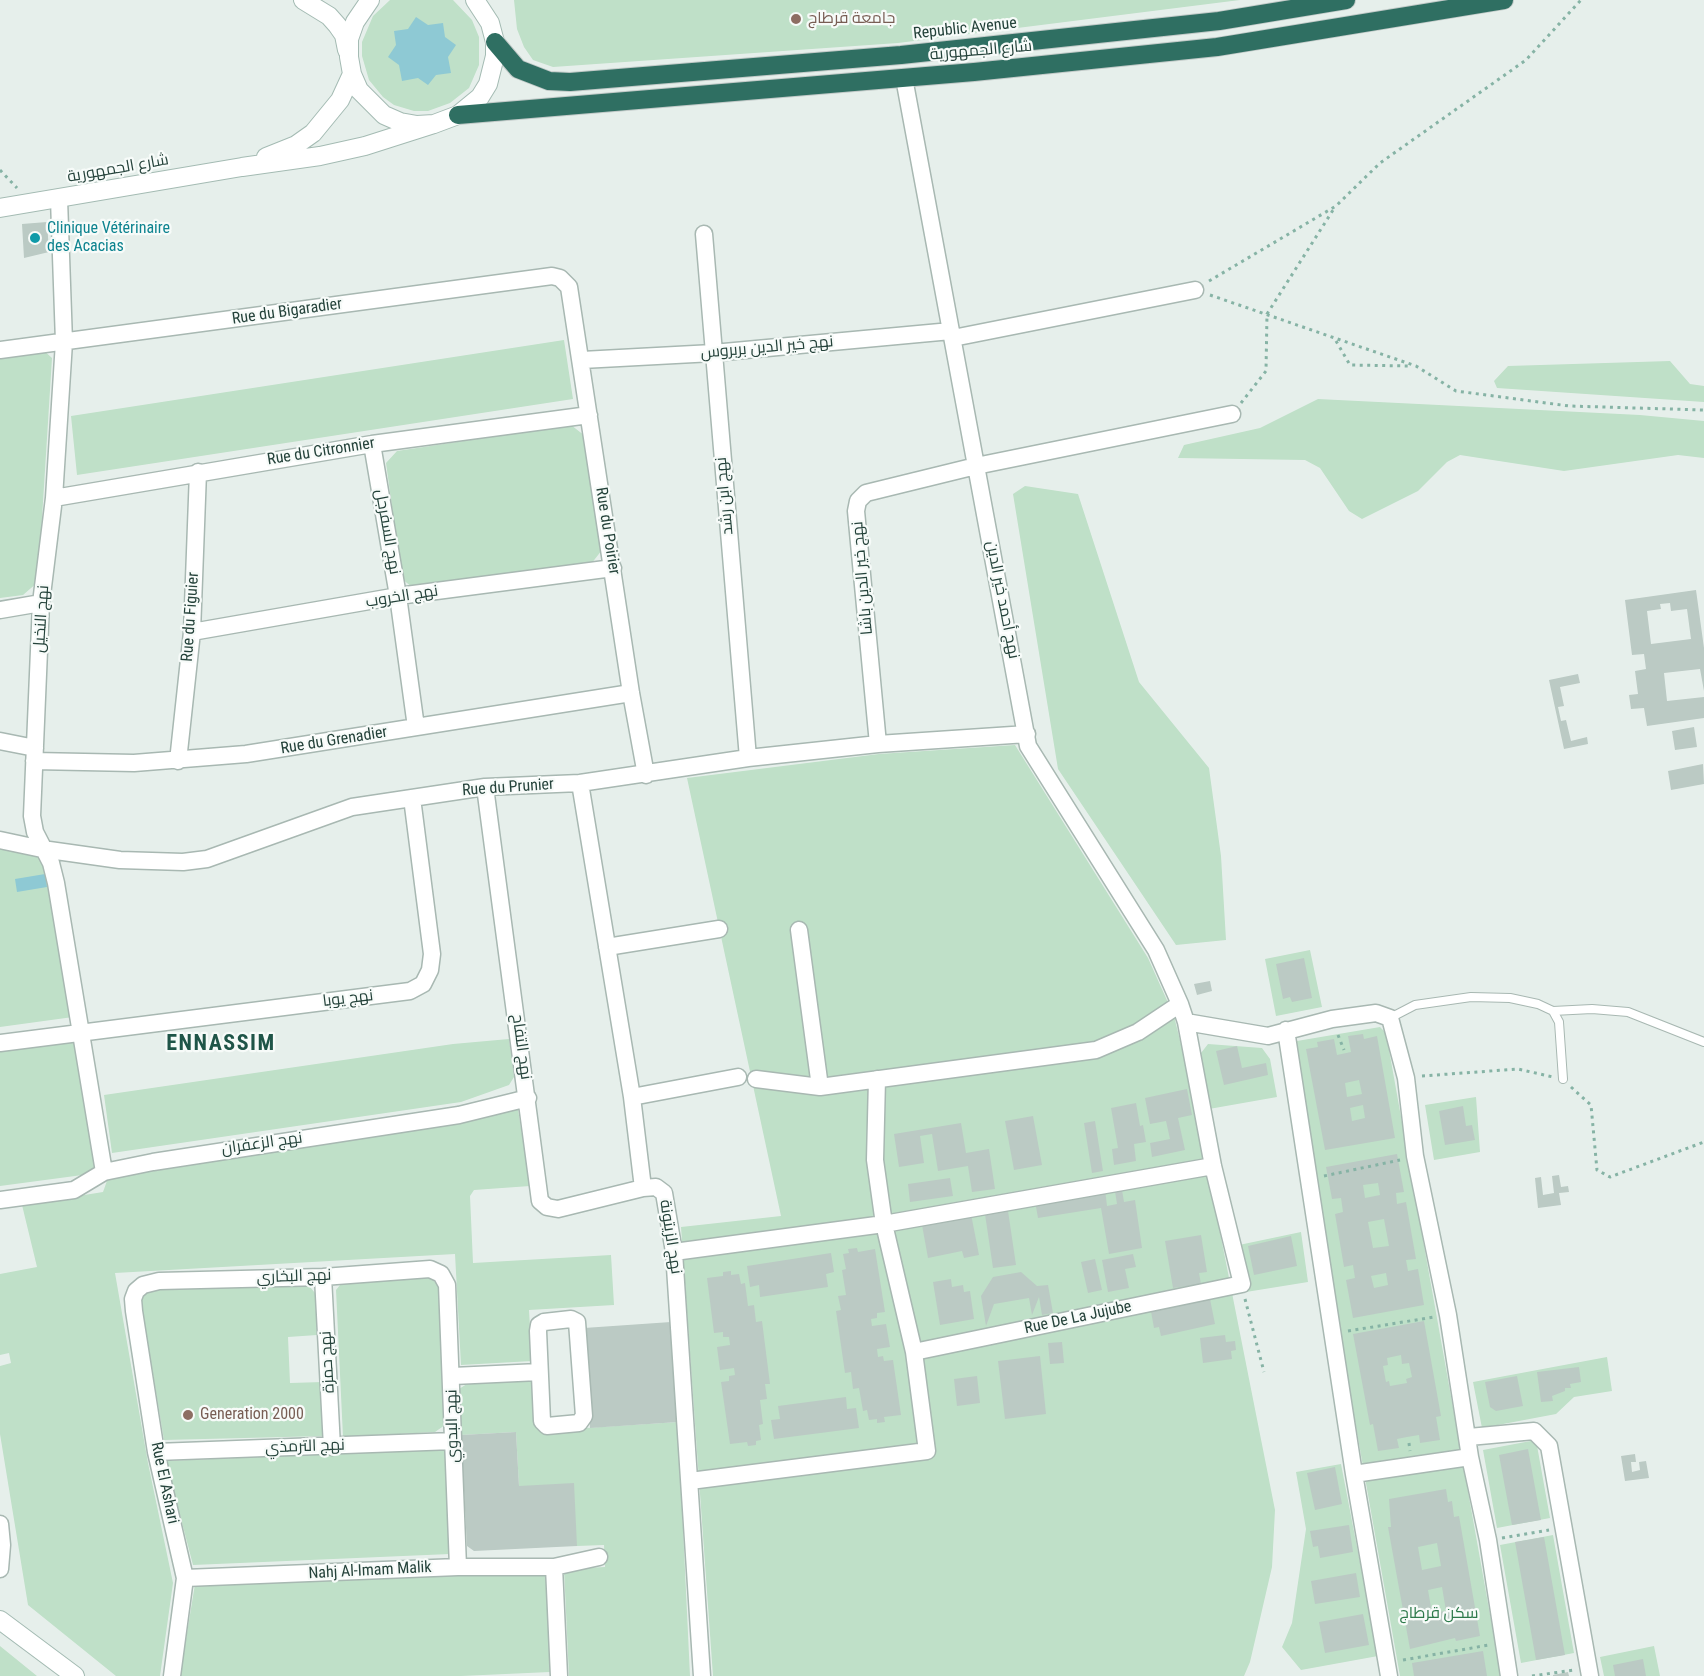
<!DOCTYPE html>
<html>
<head>
<meta charset="utf-8">
<style>
  body { margin:0 }
  canvas { display:block; background:#e6efeb }
</style>
</head>
<body>
<canvas width="1704" height="1676"></canvas>
<script>
const ctx = document.querySelector('canvas').getContext('2d');
ctx.lineJoin = 'round';
function fill(path, color) { ctx.fillStyle = color; ctx.fill(path, 'evenodd'); }
const toPath = rows => new Path2D(rows.map(r => 'M' + r).join(''));
function strokePath(path, color, width, dash) { ctx.strokeStyle = color; ctx.lineWidth = width; ctx.lineCap = dash ? 'butt' : 'round'; ctx.setLineDash(dash || []); ctx.stroke(path); }
function drawText(font, color, halo, rows, align = 'center') {
  ctx.font = font + ' "Roboto Condensed",Cairo,sans-serif'; ctx.lineWidth = 4.5; ctx.setLineDash([]); ctx.textBaseline = 'middle'; ctx.strokeStyle = halo; ctx.fillStyle = color; for (const [text, x, y, turn = 0] of rows) {
    ctx.save(); ctx.translate(x, y); ctx.rotate((+turn || 0) * Math.PI / 180); ctx.textAlign = isNaN(turn) ? turn : align; if (halo) ctx.strokeText(text, 0, 0); ctx.fillText(text, 0, 0); ctx.restore();
  }
}
fill(toPath([
  [390,0,453,0,472,20,479,37,479,65,469,88,450,103,428,111,414,111,394,105,383,97,369,80,362,56,362,42,373,16],
  [514,0,1240,0,898,43,553,67,533,60,524,47,517,29],
  [564,340,573,399,77,475,71,416],
  [41,348,52,358,38,582,23,595,0,598,0,353],
  [1670,361,1690,384,1704,386,1704,402,1497,388,1494,381,1508,366],
  [1318,399,1640,415,1704,421,1704,458,1678,455,1564,471,1460,455,1447,462,1418,491,1362,519,1349,511,1320,468,1305,460,1178,458,1184,445,1260,428],
  [571,425,585,436,602,550,591,564,412,587,402,579,386,463,397,451],
  [1025,486,1078,494,1139,682,1209,768,1221,856,1226,940,1176,945,1058,769,1013,494],
  [1015,745,1148,958,1174,1016,1190,1081,1275,1510,1272,1567,1250,1662,1244,1676,713,1676,681,1227,781,1216,687,778,879,754],
  [0,843,44,855,73,1017,0,1027],
  [1310,950,1322,1007,1276,1016,1265,959],
  [1380,1027,1386,1033,1501,1676,1400,1676,1289,1047,1297,1041],
  [509,1039,514,1077,509,1085,461,1102,112,1153,104,1095,453,1044],
  [68,1040,81,1049,96,1163,90,1174,0,1186,0,1049],
  [1208,1044,1262,1048,1270,1059,1277,1097,1209,1109,1201,1053],
  [1476,1097,1480,1152,1434,1160,1425,1105],
  [517,1103,530,1186,474,1190,470,1196,473,1263,611,1255,614,1305,529,1310,532,1361,461,1365,455,1254,115,1273,148,1463,173,1583,160,1676,116,1676,28,1605,0,1434,0,1366,11,1363,9,1353,0,1355,0,1274,37,1267,22,1205,103,1192,108,1178],
  [1301,1232,1308,1282,1246,1292,1239,1245],
  [430,1276,438,1286,445,1425,435,1432,343,1437,336,1290,344,1280],
  [305,1281,315,1293,317,1335,288,1337,290,1383,323,1382,325,1436,164,1440,140,1296,149,1290],
  [1607,1357,1612,1391,1574,1397,1556,1414,1482,1428,1473,1382],
  [529,1378,537,1384,540,1431,678,1422,690,1676,569,1676,564,1569,605,1567,604,1545,577,1546,519,1486,516,1432,461,1435,459,1389,470,1382],
  [1536,1440,1550,1518,1497,1528,1483,1450],
  [446,1449,450,1554,193,1565,166,1461],
  [1341,1464,1378,1656,1301,1670,1282,1647,1292,1623,1306,1529,1296,1472],
  [1553,1535,1574,1653,1521,1663,1500,1545],
  [538,1568,547,1577,550,1672,461,1676,180,1676,195,1584],
  [0,1646,37,1676,0,1676],
  [1654,1646,1660,1676,1604,1676,1600,1657]
]), '#bfe0c8');
fill(toPath([
  [416,17,428,25,443,23,445,37,456,45,448,57,451,73,436,75,428,85,418,78,402,81,399,65,388,57,396,45,394,31,408,29],
  [45,874,47,887,17,892,15,879]
]), '#8ec9d4');
fill(toPath([
  [47,222,49,252,24,258,22,224],
  [1696,590,1704,648,1704,691,1700,669,1664,673,1667,701,1704,697,1704,718,1647,726,1644,708,1631,709,1629,695,1638,694,1635,671,1646,669,1644,654,1632,655,1625,600],
  [1670,603,1671,611,1687,609,1691,639,1651,644,1647,611,1661,609,1660,604],
  [1578,674,1580,683,1560,687,1564,706,1558,707,1561,721,1566,720,1571,741,1587,737,1588,744,1564,749,1549,680],
  [1694,727,1697,747,1675,750,1672,731],
  [1703,764,1704,784,1671,790,1668,771],
  [1304,958,1312,998,1292,1002,1290,997,1283,999,1276,964],
  [1210,981,1212,991,1197,995,1194,984],
  [1363,1034,1364,1039,1377,1036,1395,1138,1325,1150,1306,1049,1318,1047,1317,1042,1334,1039,1337,1055,1351,1052,1348,1036],
  [1359,1080,1362,1094,1347,1097,1345,1083],
  [1363,1105,1365,1118,1352,1121,1350,1108],
  [1237,1046,1242,1068,1266,1063,1268,1075,1224,1085,1216,1051],
  [1187,1089,1192,1115,1178,1118,1185,1150,1152,1157,1150,1143,1170,1139,1166,1121,1150,1124,1145,1098],
  [1136,1103,1140,1126,1143,1125,1146,1142,1134,1144,1136,1161,1114,1165,1112,1149,1118,1148,1111,1108],
  [1463,1106,1466,1126,1472,1125,1475,1140,1445,1145,1439,1111],
  [1033,1116,1042,1165,1014,1170,1005,1121],
  [1095,1121,1103,1171,1092,1173,1084,1123],
  [961,1123,966,1153,989,1149,995,1189,972,1192,968,1166,938,1171,932,1134,920,1136,924,1163,899,1167,894,1134],
  [1397,1154,1404,1192,1396,1193,1397,1204,1406,1202,1416,1259,1406,1260,1408,1271,1418,1269,1424,1305,1353,1318,1346,1280,1355,1278,1353,1265,1344,1267,1335,1214,1343,1212,1341,1198,1332,1199,1326,1167],
  [1378,1183,1380,1195,1365,1198,1363,1185],
  [1384,1219,1389,1246,1373,1248,1368,1222],
  [1386,1273,1388,1285,1374,1288,1371,1276],
  [1559,1175,1561,1187,1568,1186,1569,1192,1559,1193,1561,1205,1538,1208,1535,1178,1541,1177,1543,1195,1554,1193,1552,1176],
  [950,1178,953,1196,910,1202,908,1184],
  [1105,1189,1107,1206,1117,1204,1115,1191,1122,1190,1124,1202,1135,1200,1142,1248,1109,1254,1101,1208,1038,1218,1035,1201],
  [970,1209,979,1255,964,1258,962,1251,928,1258,922,1225],
  [1008,1211,1016,1265,993,1268,985,1214],
  [1201,1235,1207,1272,1199,1273,1201,1284,1173,1288,1165,1241],
  [1291,1236,1297,1266,1254,1275,1248,1246],
  [857,1248,858,1252,875,1249,885,1312,877,1313,877,1318,871,1319,872,1326,886,1324,890,1347,877,1349,878,1357,883,1356,884,1361,893,1360,901,1415,884,1417,885,1422,877,1423,877,1419,869,1420,867,1410,863,1411,859,1388,853,1389,851,1372,845,1373,836,1311,841,1310,838,1296,846,1295,842,1270,846,1269,843,1254,849,1253,848,1249],
  [831,1253,834,1272,826,1274,828,1287,760,1297,759,1285,750,1287,747,1266],
  [1133,1254,1136,1267,1125,1269,1129,1288,1108,1292,1102,1260],
  [1095,1259,1102,1290,1088,1293,1081,1262],
  [731,1271,731,1275,739,1274,741,1284,745,1283,748,1306,754,1305,756,1322,762,1321,770,1384,765,1384,767,1399,760,1400,763,1424,759,1425,761,1440,756,1441,756,1445,748,1446,747,1442,730,1444,721,1382,729,1381,729,1376,735,1375,734,1368,720,1370,717,1347,730,1345,729,1337,723,1337,723,1332,714,1333,707,1278,723,1276,723,1272],
  [1021,1272,1037,1286,1048,1285,1053,1313,1042,1315,1039,1297,1032,1315,1029,1298,994,1304,986,1326,981,1296,993,1277],
  [951,1279,952,1287,963,1285,964,1292,970,1291,974,1319,940,1325,933,1282],
  [1209,1294,1215,1324,1161,1336,1159,1327,1154,1328,1150,1306],
  [1424,1321,1441,1416,1436,1417,1440,1440,1420,1443,1419,1435,1407,1437,1397,1439,1399,1448,1378,1451,1373,1424,1370,1425,1353,1334],
  [1401,1355,1402,1364,1409,1363,1412,1377,1406,1379,1407,1383,1390,1386,1389,1381,1386,1382,1383,1366,1388,1365,1387,1358],
  [671,1322,678,1422,590,1428,584,1328],
  [1225,1335,1226,1342,1235,1341,1236,1350,1231,1351,1232,1359,1203,1363,1200,1338],
  [1062,1342,1064,1363,1050,1364,1048,1343],
  [1040,1356,1046,1414,1005,1419,998,1361],
  [1579,1367,1581,1382,1570,1384,1571,1388,1565,1388,1565,1391,1552,1396,1553,1401,1541,1402,1537,1372],
  [977,1376,980,1403,957,1406,954,1379],
  [1517,1376,1523,1406,1496,1411,1490,1407,1485,1382],
  [846,1397,847,1409,856,1408,859,1428,774,1439,771,1420,780,1419,778,1406],
  [516,1432,519,1486,574,1483,577,1546,474,1551,467,1546,461,1435],
  [1528,1449,1541,1520,1512,1525,1499,1455],
  [1635,1454,1636,1462,1631,1462,1632,1472,1640,1470,1639,1462,1646,1461,1649,1478,1625,1481,1621,1456],
  [1335,1467,1342,1504,1315,1510,1307,1473],
  [1446,1489,1448,1502,1452,1501,1454,1517,1459,1516,1480,1636,1456,1641,1455,1638,1410,1649,1388,1527,1391,1527,1389,1499],
  [1437,1543,1441,1566,1422,1570,1418,1547],
  [1442,1587,1446,1611,1432,1613,1428,1590],
  [1349,1525,1353,1552,1320,1558,1318,1546,1313,1547,1310,1531],
  [1544,1537,1565,1655,1536,1660,1515,1542],
  [1356,1573,1360,1597,1315,1604,1311,1581],
  [1363,1614,1369,1645,1325,1653,1319,1622],
  [1483,1651,1487,1676,1414,1676,1412,1663],
  [1643,1659,1646,1676,1615,1676,1613,1665],
  [1568,1672,1569,1676,1553,1676,1553,1675]
]), '#bbcac4');
const lane = toPath([
  [1553,1011,1592,1009,1628,1012,1704,1042],
  [1390,1018,1415,1005,1471,997,1510,998,1538,1004,1553,1011,1559,1022,1563,1079]
]);
const street = toPath([
  [904,78,1028,746,1156,950,1180,1004,1186,1022,1213,1166,1242,1284,914,1352],
  [59,199,64,342,54,498,41,603,32,816,35,832,51,863,56,883,104,1172],
  [704,234,748,758],
  [953,338,1195,290],
  [0,350,552,276,560,278,569,287,631,693,646,775],
  [582,360,713,353,951,331],
  [372,444,398,596,416,727],
  [54,498,372,444,589,415],
  [0,610,41,603],
  [192,632,398,596,613,568],
  [0,741,35,748],
  [878,744,856,511,858,501,866,493,976,466,1232,414],
  [34,761,134,763,246,754,631,693],
  [178,761,192,632,198,472],
  [580,783,632,1097,643,1188,656,1187,664,1193,674,1252,702,1676],
  [485,787,540,1201,547,1207,558,1209,643,1188],
  [0,840,42,849,120,860,183,862,207,859,352,807,485,787,580,783,748,758,878,744,1027,734],
  [799,930,820,1087],
  [607,947,719,929],
  [1186,1022,1268,1036,1332,1019,1376,1013,1390,1018,1406,1078,1415,1156,1448,1315,1470,1457,1488,1540,1509,1676],
  [1286,1030,1354,1474,1389,1676],
  [0,1043,410,991,423,984,430,970,432,954,412,798],
  [756,1079,820,1087,1096,1050,1138,1032,1180,1004],
  [632,1097,738,1077],
  [0,1200,74,1190,104,1172,153,1162,459,1115,528,1098],
  [674,1252,884,1224,1213,1166],
  [323,1277,332,1447],
  [571,1319,577,1322,584,1416,579,1423,547,1426,542,1421,538,1331,539,1325,544,1322,571,1319],
  [453,1376,539,1372],
  [1469,1437,1534,1431,1549,1446,1590,1676],
  [156,1452,453,1441],
  [1354,1474,1470,1457],
  [690,1481,927,1451,914,1352,884,1224,875,1160,877,1079],
  [0,1524,2,1545,0,1569],
  [554,1567,559,1676],
  [185,1578,458,1567,554,1567,599,1557],
  [172,1676,185,1578,156,1452,134,1311,133,1299,136,1291,143,1285,159,1281,323,1277,430,1269,441,1274,447,1285,458,1567]
]);
const secondary = toPath([
  [303,0,329,16,337,25,344,35,347,50],
  [370,0,355,22,349,39,349,57,352,74,359,90,384,115,400,122,417,125,434,124,458,115,480,97,488,84,495,56,495,42,490,23,475,0],
  [266,157,296,145,313,133,340,100,352,74],
  [0,208,242,167,320,156,365,146,434,124],
  [0,1620,75,1676]
]);
const highway = toPath([
  [495,42,518,69,549,81,570,82,901,55,1219,21,1346,0],
  [458,115,974,72,1217,47,1504,0]
]);
strokePath(lane, '#a8b8b2', 10);
strokePath(street, '#a8b8b2', 19);
strokePath(secondary, '#a4bbb3', 20);
strokePath(highway, '#c2cac8', 20);
strokePath(toPath([
  [0,170,17,188],
  [1209,281,1336,206,1380,163,1526,60,1581,0],
  [1210,295,1416,366,1456,391,1569,406,1704,410],
  [1336,341,1350,365,1411,366],
  [1241,403,1266,371,1267,314,1335,207],
  [1338,1035,1344,1050],
  [1422,1076,1518,1069,1553,1077],
  [1571,1087,1591,1105,1597,1170,1610,1177,1704,1142],
  [1324,1176,1400,1160],
  [1245,1299,1264,1372],
  [1348,1331,1434,1317],
  [1409,1443,1410,1451],
  [1502,1538,1549,1530],
  [1403,1660,1489,1645],
  [1532,1676,1574,1670]
]), '#86b3a5', 3, [3, 4.5]);
strokePath(lane, '#fff', 8);
strokePath(street, '#fff', 16);
strokePath(secondary, '#fff', 18);
strokePath(highway, '#2f6f62', 18);
for (const [x, y, r, color] of [
  [796,19,6,"#8d6e63"],
  [35,238,6,"#0f9aa8"],
  [188,1415,6,"#8d6e63"]
]) { const dot = new Path2D(); dot.arc(x, y, r, 0, 2 * Math.PI); ctx.fillStyle = color; ctx.fill(dot); strokePath(dot, '#f7fbf9', 2); }
drawText('16px', '#785e54', '#f7fbf9', [
  ["جامعة قرطاج",808,19],
  ["Generation 2000",200,1415]
], 'left');
drawText('16px', '#24423a', '#f7fbf9', [
  ["Republic Avenue",965,29,-6],
  ["شارع الجمهورية",981,51,-5],
  ["شارع الجمهورية",118,169,-10],
  ["Rue du Bigaradier",287,312,-8],
  ["نهج خير الدين بربروس",767,348,-5],
  ["Rue du Citronnier",321,452,-9],
  ["نهج ابن رشد",725,496,-95],
  ["Rue du Poirier",607,531,81],
  ["نهج السفرجل",387,532,80],
  ["نهج خير الدين باشا",863,578,-95],
  ["نهج الخروب",402,597,-9],
  ["نهج أحمد خير الدين",1002,600,79],
  ["Rue du Figuier",191,617,-86],
  ["نهج النخيل",42,619,-86],
  ["Rue du Grenadier",334,741,-9],
  ["Rue du Prunier",508,788,-4],
  ["نهج يوبا",348,999,-7],
  ["نهج التفاح",521,1047,82],
  ["نهج الزعفران",262,1144,-8],
  ["نهج الزيتونة",670,1237,81],
  ["نهج البخاري",294,1277,-2],
  ["Rue De La Jujube",1078,1318,-12],
  ["نهج حمزة",328,1362,-93],
  ["نهج البدوي",453,1426,-91],
  ["نهج الترمذي",305,1447,-2],
  ["Rue El Ashari",164,1483,78],
  ["Nahj Al-Imam Malik",370,1571,-3]
]);
drawText('16px', '#0d838f', '#f7fbf9', [
  ["Clinique Vétérinaire",47,229],
  ["des Acacias",47,247]
], 'left');
drawText('16px', '#2d7a4b', '#f7fbf9', [
  ["سكن قرطاج",1439,1614]
]);
ctx.letterSpacing = '1.5px';
drawText('bold 22px', '#1f5548', '#f7fbf9', [
  ["ENNASSIM",221,1044]
]);
ctx.letterSpacing = '0px';
</script>
</body>
</html>
